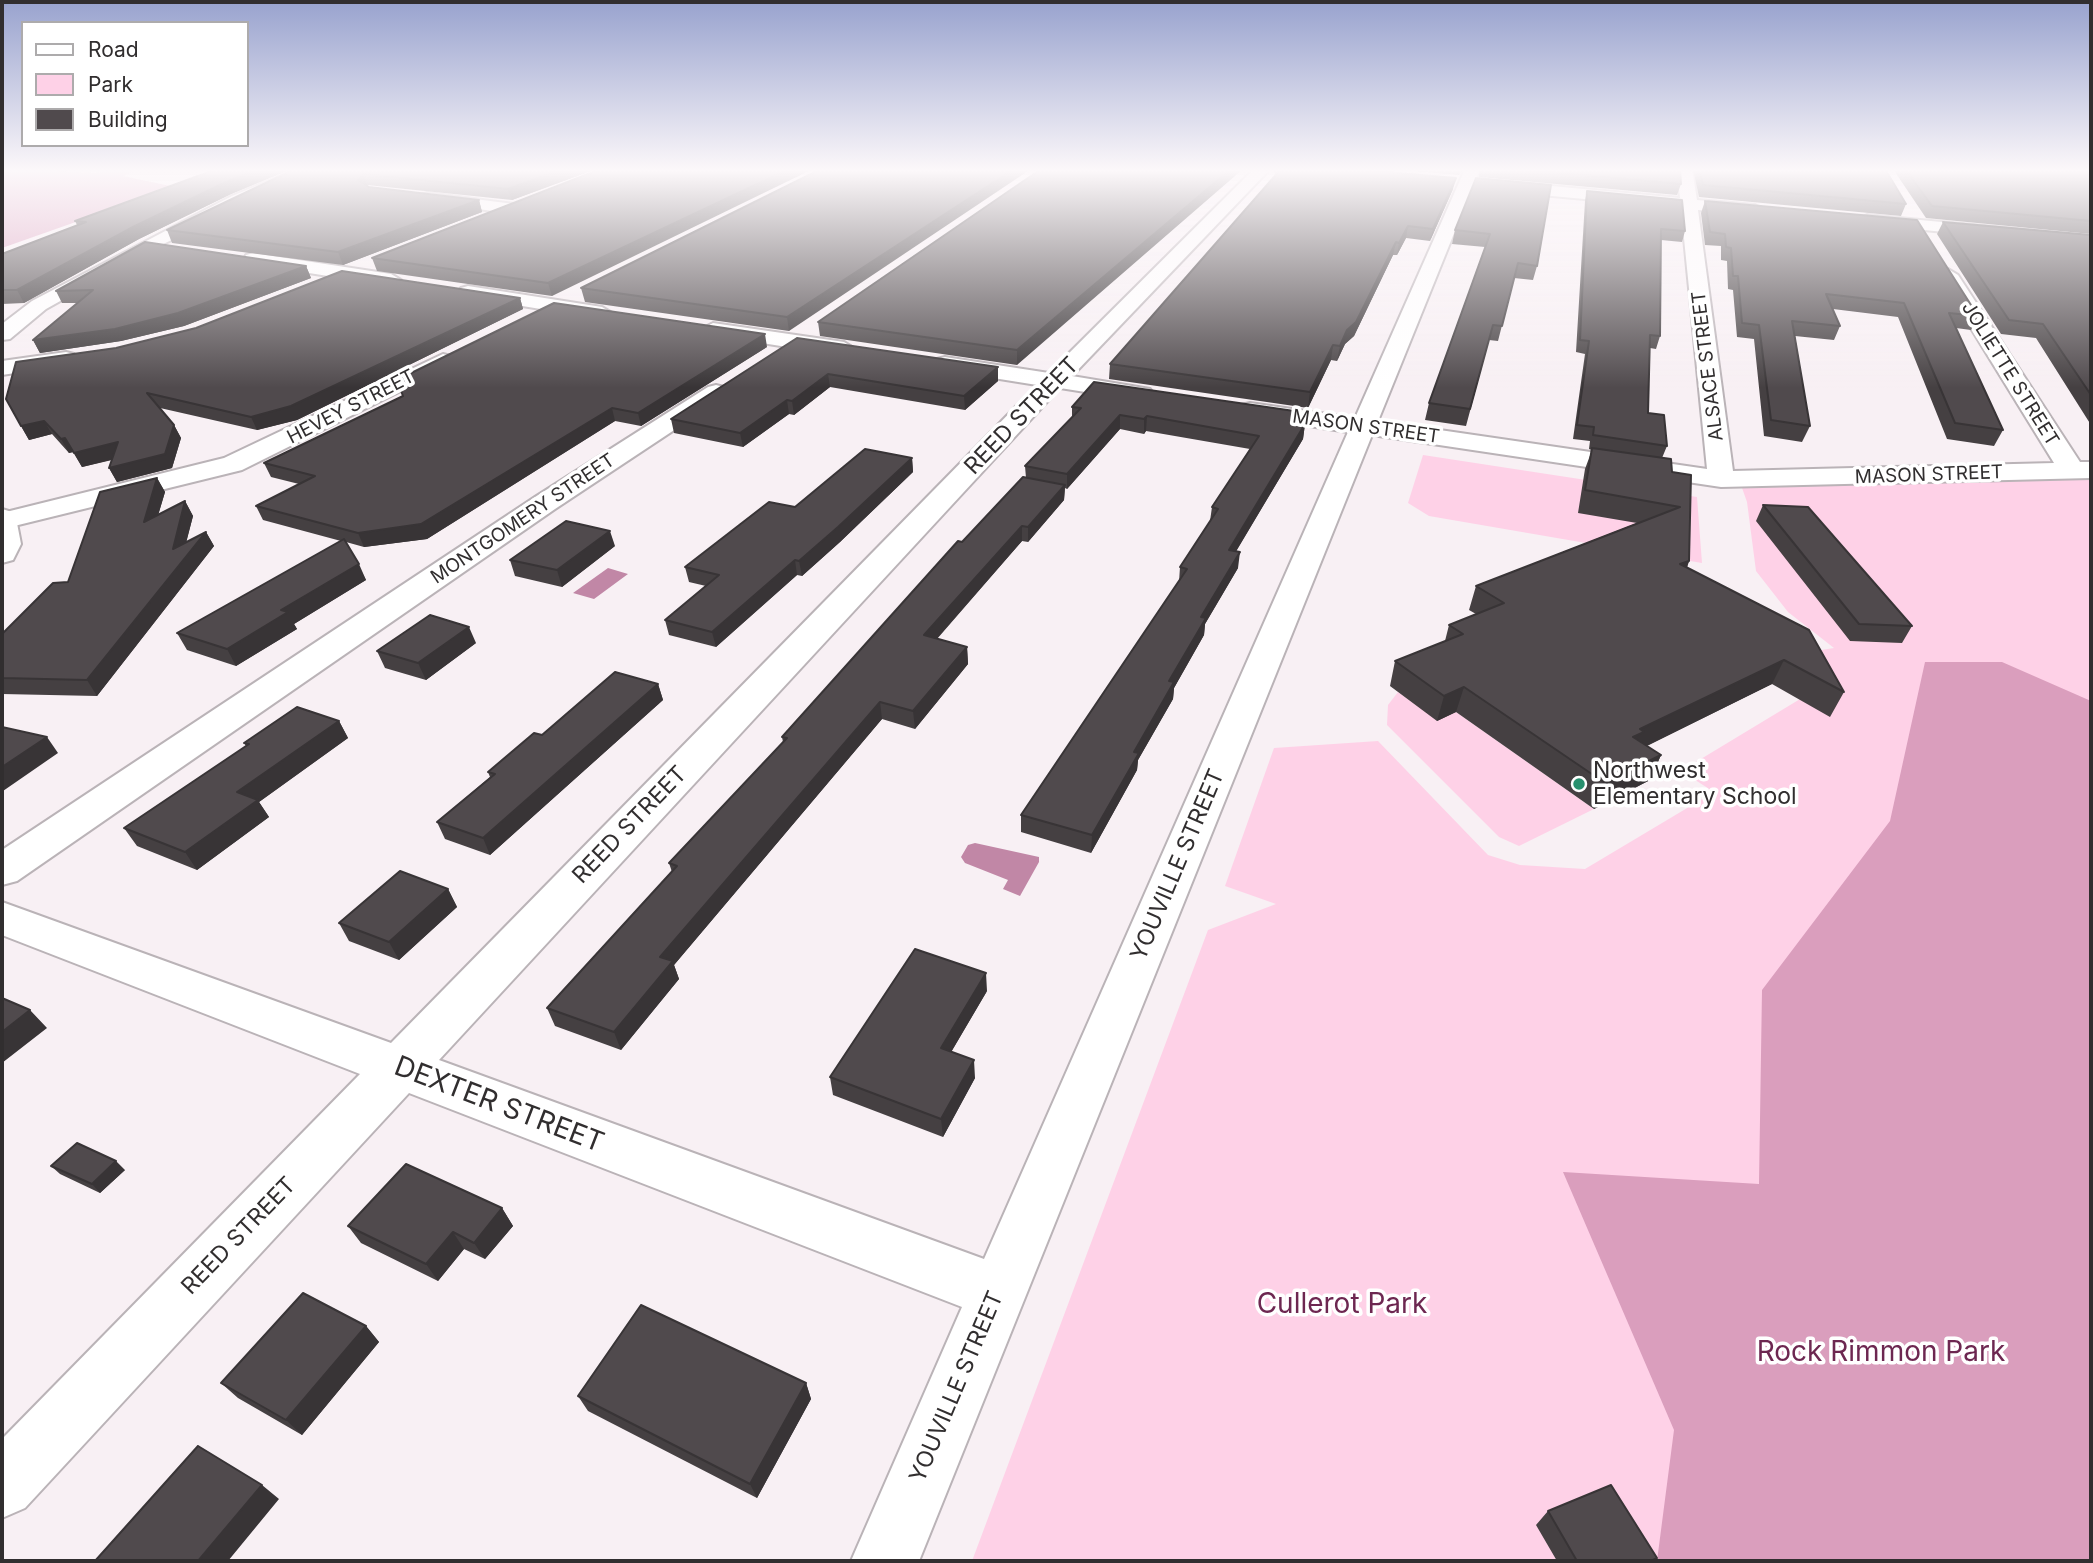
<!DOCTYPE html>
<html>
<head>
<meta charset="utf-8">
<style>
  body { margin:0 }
  #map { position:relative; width:2093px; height:1563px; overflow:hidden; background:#f8f0f4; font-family:Inter,sans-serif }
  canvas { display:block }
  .frame { position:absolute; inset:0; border:4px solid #312e2f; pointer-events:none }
  .legend { position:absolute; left:21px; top:21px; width:228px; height:126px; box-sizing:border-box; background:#fff; border:2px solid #adabac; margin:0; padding:9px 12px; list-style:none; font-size:21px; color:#312e2f }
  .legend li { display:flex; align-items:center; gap:14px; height:35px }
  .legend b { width:35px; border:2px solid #adabac }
</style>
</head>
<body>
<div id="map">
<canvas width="2093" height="1563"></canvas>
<div class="frame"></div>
<ul class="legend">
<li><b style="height:9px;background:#fff"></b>Road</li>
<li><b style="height:19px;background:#fed1e7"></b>Park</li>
<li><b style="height:19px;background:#504a4d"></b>Building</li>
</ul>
</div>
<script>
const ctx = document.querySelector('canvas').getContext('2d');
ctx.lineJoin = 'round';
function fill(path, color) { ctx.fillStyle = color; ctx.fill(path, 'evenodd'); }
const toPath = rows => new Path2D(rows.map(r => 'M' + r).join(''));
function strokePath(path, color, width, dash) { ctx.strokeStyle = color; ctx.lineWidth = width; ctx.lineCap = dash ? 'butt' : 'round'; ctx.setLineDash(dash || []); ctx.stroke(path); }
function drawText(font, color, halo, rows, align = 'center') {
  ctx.font = font + ' Inter,sans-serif'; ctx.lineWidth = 7; ctx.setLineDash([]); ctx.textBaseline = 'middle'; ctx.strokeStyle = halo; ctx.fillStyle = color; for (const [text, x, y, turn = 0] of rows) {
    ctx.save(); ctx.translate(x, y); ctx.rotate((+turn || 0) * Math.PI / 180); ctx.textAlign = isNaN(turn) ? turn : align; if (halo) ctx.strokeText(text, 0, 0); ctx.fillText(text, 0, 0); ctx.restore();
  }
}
fill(toPath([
  [1423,455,1697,497,1702,563,1429,516,1408,503],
  [2091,479,2091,1561,972,1561,1208,930,1276,904,1225,886,1274,748,1378,741,1488,855,1520,865,1585,869,1714,792,1681,771,1815,690,1796,654,1834,648,1788,612,1756,571,1747,502,1741,485],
  [1398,692,1437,720,1456,712,1594,809,1519,846,1499,837,1387,725,1388,705]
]), '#fed1e7');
fill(toPath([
  [13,169,97,173,111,169,141,169,123,176,175,187,2,248,2,172],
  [1925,662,2002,662,2091,701,2091,1561,1657,1561,1674,1430,1563,1172,1759,1184,1762,990,1890,821]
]), '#da9ebd');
fill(toPath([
  [608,568,628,574,594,599,573,593],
  [975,843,1039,857,1039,862,1020,896,1003,889,1008,880,965,863,961,857,968,845]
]), '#c187a6');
const minor = toPath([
  [1254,169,1270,169,1072,376,1150,389,1154,394,1150,399,1142,401,1060,388,439,1060,984,1259,1348,432,1250,417,1241,415,1238,410,1241,405,1250,403,1355,418,1465,169,1480,169,1378,421,1707,469,1681,208,1498,191,1490,186,1498,181,1680,198,1677,169,1692,169,1697,200,1755,205,1763,210,1755,215,1698,210,1733,471,2054,463,1938,275,1948,269,1958,275,2080,462,2091,462,2091,478,1721,487,1372,435,919,1561,851,1561,962,1307,409,1093,25,1508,2,1518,2,1439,360,1074,2,935,2,902,391,1043,1037,385,937,369,934,364,937,359,945,357,1049,373,1254,169],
  [427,193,514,204,522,209,514,214,421,201,421,195,427,193],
  [1867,215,2091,236,2091,246,1861,224,1858,220,1867,215],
  [253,253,391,274,401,280,391,286,246,263,244,259,246,255,253,253],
  [468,286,602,307,612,313,602,319,461,296,458,292,461,288,468,286],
  [713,323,844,342,855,349,844,356,705,334,702,329,713,323],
  [66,352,74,354,77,359,74,364,2,375,2,361,66,352],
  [443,354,451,356,454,361,451,366,242,470,2,529,2,513,224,458,443,354],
  [716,385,724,387,728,392,724,397,555,509,17,881,2,885,2,850,535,497,708,387,716,385]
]);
const tertiary = toPath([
  [297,169,318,169,153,249,46,309,10,339,2,340,2,324,32,301,232,196,297,169],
  [2,509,12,512,16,518,21,544,13,560,2,563,2,509]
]);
strokePath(minor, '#bab3b7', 4);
strokePath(tertiary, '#bab3b7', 4);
fill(minor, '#fff');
fill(tertiary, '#fff');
fill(toPath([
  [214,169,291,169,231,194,139,239,24,303,2,304,2,254,77,225,75,221,214,170],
  [295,169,596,169,512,200,367,185,369,187,479,200,482,212,343,265,172,243,167,230],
  [601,169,552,296,377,271,372,258],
  [821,169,789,331,585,302,581,288],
  [1041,169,1017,365,820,336,818,322],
  [1272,169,1353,169,1453,189,1430,241,1406,238,1397,255,1393,255,1354,336,1345,344,1337,361,1331,360,1308,408,1109,379,1110,364,1276,175],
  [1390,169,1463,169,1459,175],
  [1479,169,1680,169,1681,184,1677,195,1479,177],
  [1693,169,1885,169,1906,204,1901,216,1699,197],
  [1893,169,2085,169,2089,174,2091,174,2091,234,1926,218],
  [1476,178,1537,266,1533,280,1514,278,1498,341,1489,340,1466,426,1425,420,1429,403,1485,247,1452,244,1455,230],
  [1587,191,1685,231,1682,242,1661,240,1660,336,1656,349,1650,348,1648,413,1667,446,1662,458,1672,472,1689,561,1687,568,1844,692,1830,717,1772,684,1647,746,1661,755,1650,780,1594,809,1456,712,1437,721,1390,686,1395,661,1445,641,1449,625,1476,614,1469,610,1476,586,1637,523,1578,513,1585,469,1592,450,1589,449,1590,441,1573,439,1585,354,1576,352,1585,201],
  [1705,201,1978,316,1971,330,1956,328,2003,430,1994,446,1947,439,1898,317,1833,309,1840,326,1834,340,1795,336,1810,426,1802,442,1764,436,1754,339,1737,337,1733,290,1728,289,1727,261,1721,260,1721,246,1705,245,1701,213],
  [1943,222,2091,235,2091,425,2036,338,2001,334,1937,234],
  [306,266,311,278,184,326,121,341,40,353,33,340,78,303,62,303,56,291],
  [520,298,523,309,297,420,257,430,160,408,174,425,181,438,172,468,117,482,109,468,112,460,82,467,73,452,69,453,52,434,29,440,21,426],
  [797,338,998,367,998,381,965,410,830,387,794,415,789,414,743,447,674,433,671,419],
  [767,347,641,426,615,421,427,539,364,547,346,542,366,580,294,624,297,629,236,666,187,650,177,633,341,541,263,520,256,506,299,484,271,477,264,463],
  [1072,407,1305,424,1303,439,1236,551,1238,568,1205,624,1204,635,1174,688,1173,699,1138,760,1137,770,1091,853,1021,832,1021,815,1179,582,1180,567,1210,521,1212,507,1250,449,1146,431,1144,434,1120,429,1067,489,1065,488,1064,500,1028,542,1022,541,937,639,967,647,968,664,915,729,882,719,674,965,679,979,621,1050,555,1026,547,1008,672,872,669,863,783,742,782,737,962,542,1026,478,1025,466,1072,418],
  [912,458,913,472,840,542,802,576,797,575,716,647,669,635,665,620,706,586,689,582,685,567,795,507],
  [157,478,165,492,158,515,185,501,193,516,186,542,206,532,214,546,97,696,2,694,2,634,68,582],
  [1763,505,1912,626,1902,643,1850,641,1756,521],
  [615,546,562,587,515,576,510,560],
  [476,643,426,680,385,668,377,651],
  [658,684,663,700,490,855,445,839,437,822,490,777,488,772,542,735],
  [339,721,348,738,259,802,269,817,197,870,137,846,124,828,246,746,244,743],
  [448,889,457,907,399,960,349,941,339,923],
  [987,991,951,1052,975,1078,943,1137,833,1095,830,1077],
  [51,1166,125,1170,100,1193,60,1174],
  [502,1208,513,1226,485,1259,464,1249,438,1281,361,1243,348,1226],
  [366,1326,379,1342,302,1435,238,1398,221,1383],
  [806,1383,811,1399,757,1498,588,1411,578,1396],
  [1548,1511,1657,1558,1654,1561,1557,1561,1536,1525]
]), '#454042');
fill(toPath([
  [260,169,291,169,231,194,139,239,24,303,17,290,133,227,226,182],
  [563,169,596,169,512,200,508,189],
  [789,169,813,169,552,296,548,283],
  [1014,169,1031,169,789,331,787,317],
  [1231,169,1243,169,1017,365,1017,350],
  [363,174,367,185,362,192,358,180],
  [1456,178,1453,189,1430,241,1433,229],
  [479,200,482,212,343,265,338,252],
  [1408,226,1406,238,1397,255,1399,243],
  [1396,242,1393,255,1354,336,1345,344,1337,361,1340,346,1347,330],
  [306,266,311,278,184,326,121,341,40,353,33,340],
  [520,298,523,309,297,420,257,430,251,417],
  [765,334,767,347,641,426,638,413],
  [1333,345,1331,360,1308,408,1310,392],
  [998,367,998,381,965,410,964,396],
  [828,374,830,387,794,415,792,401],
  [787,400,789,414,743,447,740,433],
  [612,408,615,421,427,539,364,547,358,533],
  [1120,415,1120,429,1067,489,1067,474],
  [1147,416,1146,431,1144,434,1144,419],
  [44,421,52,434,29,440,21,426],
  [1305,424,1303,439,1228,565,1229,550],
  [174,425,181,438,172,468,117,482,109,468],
  [65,438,73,452,69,453,61,439],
  [118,442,126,456,82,467,74,453],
  [912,458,913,472,840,542,802,576,799,561],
  [157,478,165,492,152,536,144,522],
  [1065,485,1064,500,1028,542,1028,527],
  [185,501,193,516,181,563,206,532,214,546,97,696,87,680,173,549],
  [1022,526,1022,541,925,652,924,635],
  [610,531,615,546,562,587,557,570],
  [1240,552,1238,568,1205,624,1204,635,1174,688,1173,699,1138,760,1137,770,1091,853,1092,835,1201,617],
  [795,560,797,575,716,647,712,632],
  [1689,561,1680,584,1680,564],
  [359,564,366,580,294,624,297,629,236,666,227,649,281,610],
  [469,627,476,643,426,680,418,663],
  [967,647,968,664,915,729,913,711],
  [1784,660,1772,684,1636,751,1633,737,1640,729],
  [658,684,663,700,490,855,483,838],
  [1464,687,1456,712,1437,721,1444,696],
  [880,702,882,719,674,965,679,979,621,1050,614,1032,660,957],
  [339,721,348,738,259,802,269,817,197,870,185,852,237,792],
  [47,737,58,753,3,791,2,789,2,767],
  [1661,755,1650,780,1594,809,1605,783],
  [448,889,457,907,399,960,389,942],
  [986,973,987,991,943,1066,941,1048],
  [30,1010,47,1028,2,1063,2,1032],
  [974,1060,975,1078,943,1137,941,1119],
  [116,1161,125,1170,100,1193,92,1184],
  [502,1208,513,1226,485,1259,474,1243],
  [453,1232,464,1249,438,1281,426,1264],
  [366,1326,379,1342,302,1435,286,1420],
  [806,1383,811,1399,757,1498,750,1484],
  [262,1485,279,1499,228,1561,198,1561]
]), '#383436');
const building = toPath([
  [217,169,260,169,226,182,133,227,17,290,2,290,2,254,86,222,75,221,217,169],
  [295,169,563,169,508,189,363,174,358,180,369,187,479,200,338,252,167,230,295,169],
  [601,169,789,169,548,283,372,258,601,169],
  [821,169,1014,169,787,317,581,288,821,169],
  [1041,169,1231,169,1017,350,818,322,1041,169],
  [1281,169,1353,169,1456,178,1433,229,1408,226,1399,243,1396,242,1356,322,1347,330,1340,346,1333,345,1310,392,1110,364,1281,169],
  [1517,169,1680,169,1681,184,1517,169],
  [1699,169,1885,169,1906,204,1703,185,1699,169],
  [1905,169,2085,169,2089,174,2091,174,2091,221,1932,206,1905,169],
  [1476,178,1551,185,1537,266,1518,263,1502,326,1493,325,1470,409,1429,403,1490,234,1455,230,1476,178],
  [1587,191,1682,200,1685,231,1661,229,1660,336,1650,335,1648,413,1664,415,1667,446,1593,435,1594,427,1577,425,1589,341,1580,340,1587,191],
  [1705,201,1917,220,1978,316,1949,313,2003,430,1955,423,1904,303,1826,294,1840,326,1792,321,1810,426,1771,420,1759,325,1742,323,1738,276,1733,276,1731,248,1726,247,1725,234,1710,232,1705,201],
  [1943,222,2091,235,2091,395,2043,324,2009,320,1943,222],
  [145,242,306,266,178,313,115,329,33,340,93,290,56,291,145,242],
  [342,271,520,298,291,406,251,417,147,393,174,425,165,454,109,468,118,442,74,453,65,438,61,439,44,421,21,426,6,399,16,362,116,348,196,328,342,271],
  [554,303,765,334,638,413,612,408,421,524,358,533,256,506,315,476,264,463,403,396,397,380,554,303],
  [797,338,998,367,964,396,828,374,792,401,787,400,740,433,671,419,797,338],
  [1094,382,1301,412,1296,423,1305,424,1229,550,1240,552,1201,617,1206,618,1169,681,1174,682,1134,752,1139,753,1092,835,1021,815,1187,569,1180,567,1218,509,1212,507,1259,436,1147,416,1144,419,1120,415,1067,474,1025,466,1081,408,1072,407,1094,382],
  [1592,448,1671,459,1672,472,1691,475,1689,561,1680,564,1809,630,1844,692,1784,660,1640,729,1644,732,1633,737,1661,755,1605,783,1464,687,1444,696,1395,661,1463,634,1449,625,1504,603,1476,586,1680,507,1585,490,1592,448],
  [865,449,912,458,838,527,799,561,795,560,712,632,665,620,719,575,685,567,769,502,795,507,865,449],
  [1023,477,1065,485,1028,527,1022,526,924,635,967,647,913,711,880,702,660,957,673,961,614,1032,547,1008,677,866,669,863,787,738,782,737,958,541,962,542,1023,477],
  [157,478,144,522,185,501,173,549,206,532,87,680,2,678,2,634,53,583,68,582,100,492,157,478],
  [1763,505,1808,507,1912,626,1859,624,1763,505],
  [566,521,610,531,557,570,510,560,566,521],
  [344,539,359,564,281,610,288,612,227,649,177,633,344,539],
  [430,615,469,627,418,663,377,651,430,615],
  [615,672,658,684,483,838,437,822,495,774,488,772,534,733,542,735,615,672],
  [297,707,339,721,237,792,258,800,185,852,124,828,249,744,244,743,297,707],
  [2,727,47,737,2,767,2,727],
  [400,871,448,889,389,942,339,923,400,871],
  [915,949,986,973,941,1048,974,1060,941,1119,830,1077,915,949],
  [2,998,30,1010,2,1032,2,998],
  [77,1143,116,1161,92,1184,51,1166,77,1143],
  [406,1164,502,1208,474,1243,453,1232,426,1264,348,1226,406,1164],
  [303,1293,366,1326,286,1420,221,1383,303,1293],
  [641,1305,806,1383,750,1484,578,1396,641,1305],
  [198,1446,262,1485,198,1561,95,1561,198,1446],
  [1611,1485,1657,1558,1651,1561,1577,1561,1548,1511,1611,1485]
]);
fill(building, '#504a4d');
strokePath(building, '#383436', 2);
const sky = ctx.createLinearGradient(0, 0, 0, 388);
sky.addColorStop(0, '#98a2ce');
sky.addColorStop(0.44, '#fcf8fa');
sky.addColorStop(1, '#fcf8fa00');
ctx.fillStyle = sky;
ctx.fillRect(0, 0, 2093, 388);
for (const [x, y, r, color] of [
  [1579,784,7,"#27906e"]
]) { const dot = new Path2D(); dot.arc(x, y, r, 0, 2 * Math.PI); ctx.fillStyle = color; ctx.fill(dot); strokePath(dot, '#fff', 2.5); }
drawText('19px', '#312e2f', '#fff', [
  ["ALSACE STREET",1708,366,-97],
  ["JOLIETTE STREET",2010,374,58],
  ["HEVEY STREET",351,407,-27],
  ["MASON STREET",1366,427,8],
  ["MASON STREET",1929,475,-2],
  ["MONTGOMERY STREET",523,519,-34]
]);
drawText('23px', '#312e2f', '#fff', [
  ["REED STREET",1022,416,-46],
  ["REED STREET",630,825,-46],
  ["YOUVILLE STREET",1178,865,-67],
  ["REED STREET",239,1236,-46],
  ["YOUVILLE STREET",957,1387,-67]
]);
drawText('23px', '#312e2f', '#fff', [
  ["Northwest",1593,771],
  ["Elementary School",1593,797]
], 'left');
drawText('28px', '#312e2f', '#fff', [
  ["DEXTER STREET",499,1105,21]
]);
drawText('28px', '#6d2751', '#fff', [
  ["Cullerot Park",1342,1305],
  ["Rock Rimmon Park",1881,1353]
]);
</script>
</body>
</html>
